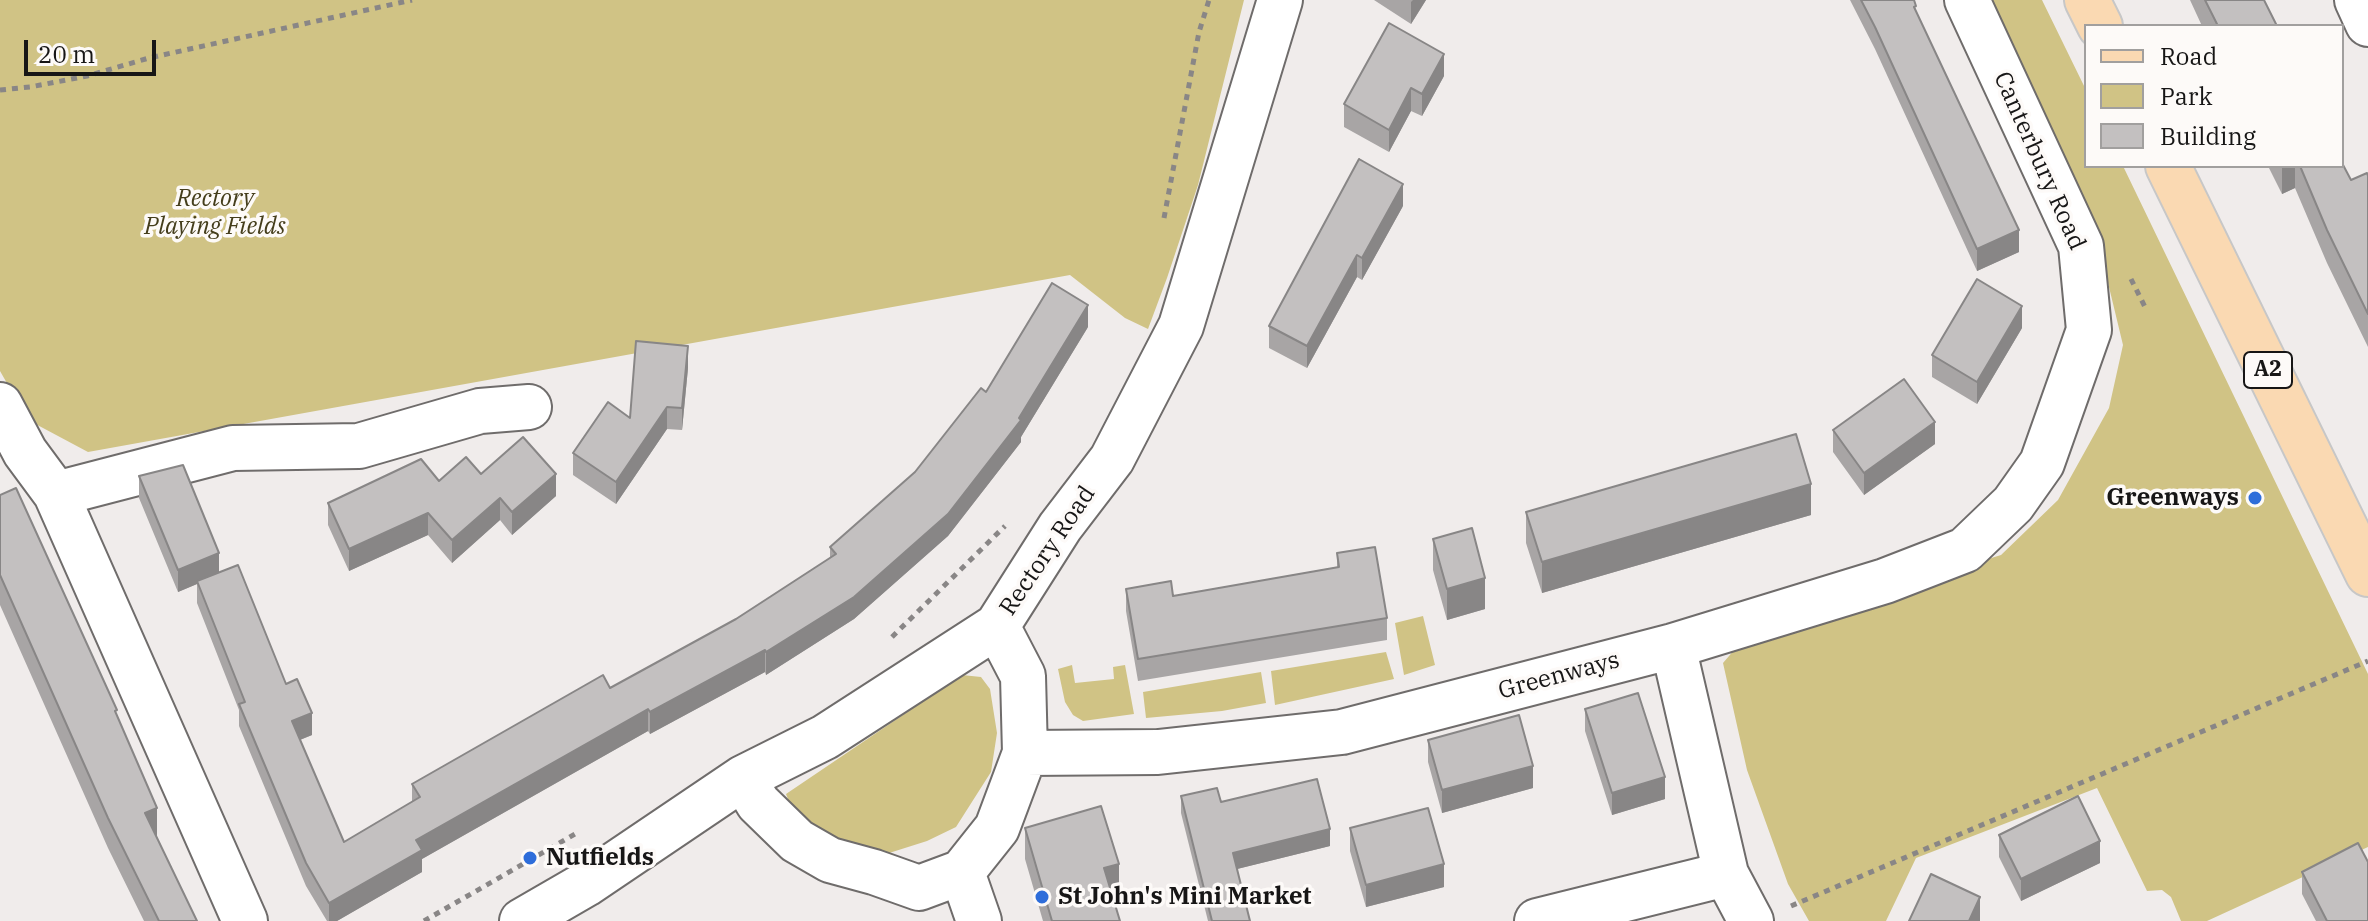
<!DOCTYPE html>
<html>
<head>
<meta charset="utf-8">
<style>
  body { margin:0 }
  #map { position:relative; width:2368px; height:921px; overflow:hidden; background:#f0eceb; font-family:"IBM Plex Serif",serif }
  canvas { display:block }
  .legend { position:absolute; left:2084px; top:24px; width:260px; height:144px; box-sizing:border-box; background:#fdfaf8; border:2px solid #a19f9e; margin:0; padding:10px 14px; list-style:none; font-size:24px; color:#171616 }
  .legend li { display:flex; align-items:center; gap:16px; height:40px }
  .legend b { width:40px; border:2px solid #a19f9e }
  .scale { position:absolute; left:24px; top:40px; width:132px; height:36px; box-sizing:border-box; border:4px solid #171616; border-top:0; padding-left:10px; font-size:24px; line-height:28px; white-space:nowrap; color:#171616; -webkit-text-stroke:6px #fdfaf8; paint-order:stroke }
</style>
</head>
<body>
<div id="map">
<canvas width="2368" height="921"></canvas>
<ul class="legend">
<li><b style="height:10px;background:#fad9b2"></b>Road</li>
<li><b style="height:22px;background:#d0c385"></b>Park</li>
<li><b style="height:22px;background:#c3c0c0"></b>Building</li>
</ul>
<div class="scale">20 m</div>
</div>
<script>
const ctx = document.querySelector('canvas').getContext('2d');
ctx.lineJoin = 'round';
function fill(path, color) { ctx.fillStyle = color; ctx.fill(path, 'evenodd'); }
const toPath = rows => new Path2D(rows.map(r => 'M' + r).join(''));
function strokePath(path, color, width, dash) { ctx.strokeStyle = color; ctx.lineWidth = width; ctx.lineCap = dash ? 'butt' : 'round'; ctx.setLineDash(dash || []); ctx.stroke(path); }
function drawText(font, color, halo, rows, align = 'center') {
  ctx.font = font + ' "IBM Plex Serif",serif'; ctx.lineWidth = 7; ctx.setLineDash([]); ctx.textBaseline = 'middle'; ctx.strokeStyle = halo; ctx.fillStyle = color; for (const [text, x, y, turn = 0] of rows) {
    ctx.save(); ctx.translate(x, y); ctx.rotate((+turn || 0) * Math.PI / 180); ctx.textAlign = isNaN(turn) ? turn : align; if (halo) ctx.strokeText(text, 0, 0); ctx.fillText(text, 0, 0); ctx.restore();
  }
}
fill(toPath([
  [0,0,1244,0,1198,185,1167,278,1148,329,1125,318,1070,275,88,452,28,420,0,371],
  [1981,0,2042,0,2086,90,2086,166,2123,166,2368,674,2368,847,2207,921,2181,921,2171,897,2162,890,2147,891,2097,788,1916,858,1886,921,1809,921,1788,884,1747,770,1723,663,1747,635,2001,555,2058,500,2109,408,2123,345,2095,229],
  [1423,616,1435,665,1404,675,1395,623],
  [1386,652,1394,679,1275,705,1271,671],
  [1072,665,1075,683,1114,679,1113,667,1125,665,1134,714,1083,721,1073,715,1065,702,1058,669],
  [1261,672,1266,703,1222,711,1146,718,1143,692],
  [962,675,981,677,990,689,997,733,991,772,956,827,927,841,886,854,855,850,825,835,793,812,786,794]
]), '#d0c385');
const minor = toPath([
  [2357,0,2368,24],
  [0,405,25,452,56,494],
  [1673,646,1726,874,1751,921],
  [1025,753,1158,752,1342,732,1673,646,1885,581,1965,550,2013,504,2042,463,2089,330,2081,246,1967,0],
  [743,778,758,803,797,841,830,860,874,872,919,888,962,872,997,828,1025,753,1023,676,997,626],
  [962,872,979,921],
  [245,921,56,494,233,448,359,446,480,411,529,407],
  [522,921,586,884,743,778,825,737,997,626,1060,527,1112,459,1181,326,1280,0],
  [1537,921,1726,874]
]);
const major = toPath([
  [2087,0,2100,26],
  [2168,166,2368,574]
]);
strokePath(minor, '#6f6c6b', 48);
strokePath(major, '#c7c7c7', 48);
strokePath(toPath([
  [0,90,30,87,87,76,149,58,412,0],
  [1164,218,1199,32,1209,0],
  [2131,279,2145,307],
  [892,637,1005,526],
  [1791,906,2368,661],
  [424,921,575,834]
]), '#898686', 5, [6, 6]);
strokePath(minor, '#fff', 44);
strokePath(major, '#fad9b2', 44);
fill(toPath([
  [1374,0,1426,0,1411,24],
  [1850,0,1914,0,1916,13,2019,252,1977,271,1875,49],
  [2190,0,2264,0,2277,26,2202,26],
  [1444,76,1422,116,1411,111,1389,152,1344,127,1344,104],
  [2268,166,2342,166,2351,180,2368,176,2368,347,2327,263,2295,188,2282,194],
  [1403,206,1362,280,1357,277,1307,368,1269,348,1269,326],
  [1088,327,1021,437,1021,442,948,536,854,619,766,675,765,672,650,734,648,731,422,859,422,872,337,921,327,921,306,886,239,726,239,710,197,603,197,584,178,592,139,498,139,476,219,573,286,684,312,735,300,740,344,842,412,802,412,784,610,688,736,619,830,559,830,547,915,472,986,392],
  [2022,328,1977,404,1932,377,1932,355],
  [688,368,682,430,667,429,616,504,573,475,573,453,630,418],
  [1833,430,1935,444,1864,495,1833,452],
  [481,474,556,496,512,535,500,520,452,563,428,535,349,571,328,525,328,503,439,481],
  [0,495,117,715,157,837,197,921,144,921,108,848,0,605],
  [1526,512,1811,515,1542,593,1526,543],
  [1433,539,1485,609,1447,620,1433,570],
  [1337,553,1387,618,1387,640,1138,681,1126,611,1126,589,1173,596,1337,567],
  [1585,709,1665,799,1612,815,1585,731],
  [1428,740,1533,788,1442,813,1428,762],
  [1181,796,1221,802,1330,846,1237,869,1250,921,1208,921,1181,813],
  [1025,828,1119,894,1112,896,1120,921,1043,921,1025,859],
  [1350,828,1444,887,1366,907,1350,851],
  [1999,835,2100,863,2021,901,1999,857],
  [2302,872,2368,921,2316,921,2302,894]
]), '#a8a5a5');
fill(toPath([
  [1413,0,1426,0,1411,24,1411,2],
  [1444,54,1444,76,1422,116,1422,94],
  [1411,88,1411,111,1389,152,1389,130],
  [2282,166,2295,166,2295,188,2282,194],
  [1403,184,1403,206,1362,280,1362,258],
  [2019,230,2019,252,1977,271,1977,249],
  [1357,255,1357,277,1307,368,1307,346],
  [1088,305,1088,327,1021,437,1021,442,948,536,854,619,766,675,766,652,1019,418],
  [2022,306,2022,328,1977,404,1977,382],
  [688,346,688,368,682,430,682,408],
  [667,407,667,429,616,504,616,482],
  [1935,422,1935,444,1864,495,1864,473],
  [556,474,556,496,512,535,512,512],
  [1811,484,1811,515,1542,593,1542,562],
  [500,498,500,520,452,563,452,540],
  [428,513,428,535,349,571,349,549],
  [219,553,219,575,197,581,197,584,178,592,178,570],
  [1485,578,1485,609,1447,620,1447,589],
  [765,650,765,672,650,734,650,712],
  [648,709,648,731,422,859,422,872,337,921,329,921,329,903,416,840],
  [312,713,312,735,292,743,292,721],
  [1533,766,1533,788,1442,813,1442,790],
  [1665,777,1665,799,1612,815,1612,793],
  [157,808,157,838,145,813],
  [1330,829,1330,846,1233,870,1233,853],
  [2100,841,2100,863,2021,901,2021,879],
  [1119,864,1119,894,1104,899,1104,868],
  [1444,864,1444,887,1366,907,1366,885],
  [1980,897,1980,921,1969,921]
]), '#888686');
const building = toPath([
  [1861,0,1914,0,1916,6,1914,7,2019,230,1977,249,1875,27,1861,0],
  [2205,0,2264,0,2277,26,2218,26,2205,0],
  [1389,23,1444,54,1422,94,1411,88,1389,130,1344,104,1389,23],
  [1359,159,1403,184,1362,258,1357,255,1307,346,1269,326,1359,159],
  [2342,163,2351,180,2367,173,2368,176,2368,314,2327,230,2300,166,2342,166,2342,163],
  [1977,279,2022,306,1977,382,1932,355,1977,279],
  [1052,283,1088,305,1019,418,1021,420,948,514,854,597,766,652,765,650,650,712,648,709,416,840,422,850,329,903,306,863,239,704,245,702,197,581,238,565,286,684,297,679,312,713,292,721,344,842,420,797,412,784,603,675,610,688,736,619,836,554,830,547,915,472,981,388,986,392,1052,283],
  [636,341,688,346,682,408,667,407,616,482,573,453,608,402,630,418,636,341],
  [1904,379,1935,422,1864,473,1833,430,1904,379],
  [1796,434,1811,484,1542,562,1526,512,1796,434],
  [523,437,556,474,512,512,500,498,452,540,428,513,349,549,328,503,421,459,439,481,466,457,481,474,523,437],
  [183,465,219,553,178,570,139,476,183,465],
  [16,488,117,710,115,711,157,808,145,813,197,921,159,921,108,818,0,575,0,495,16,488],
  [1472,528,1485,578,1447,589,1433,539,1472,528],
  [1375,547,1387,618,1138,659,1126,589,1171,581,1173,596,1339,567,1337,553,1375,547],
  [1638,693,1665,777,1612,793,1585,709,1638,693],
  [1519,715,1533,766,1442,790,1428,740,1519,715],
  [1317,779,1330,829,1233,853,1250,921,1212,921,1181,796,1217,788,1221,802,1317,779],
  [2078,796,2100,841,2021,879,1999,835,2078,796],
  [1101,806,1119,864,1104,868,1120,921,1052,921,1025,828,1101,806],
  [1428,808,1444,864,1366,885,1350,828,1428,808],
  [2358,843,2368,862,2368,921,2327,921,2302,872,2358,843],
  [1931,874,1980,897,1969,921,1909,921,1931,874]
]);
fill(building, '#c3c0c0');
strokePath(building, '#888686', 2);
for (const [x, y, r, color] of [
  [2255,498,8,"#2e6dda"],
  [530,858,8,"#2e6dda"],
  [1042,897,8,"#2e6dda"]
]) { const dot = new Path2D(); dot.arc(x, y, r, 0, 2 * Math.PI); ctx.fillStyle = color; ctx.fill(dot); strokePath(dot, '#fdfaf8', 3); }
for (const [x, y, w] of [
  [2268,370,48]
]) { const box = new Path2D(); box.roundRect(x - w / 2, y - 18, w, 36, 6); ctx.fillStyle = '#fdfaf8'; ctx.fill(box); strokePath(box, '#171616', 2); }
drawText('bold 22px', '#171616', null, [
  ["A2",2268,370]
]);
drawText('24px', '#171616', '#fdfaf8', [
  ["Canterbury Road",2039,161,66],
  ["Rectory Road",1048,551,-56],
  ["Greenways",1559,676,-15]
]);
drawText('italic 24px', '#453e1c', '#fdfaf8', [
  ["Rectory",215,199],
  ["Playing Fields",215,227]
]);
drawText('bold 24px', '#171616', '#fdfaf8', [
  ["Greenways",2239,498,"right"],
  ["Nutfields",546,858],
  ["St John's Mini Market",1058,897]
], 'left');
</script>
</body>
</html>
